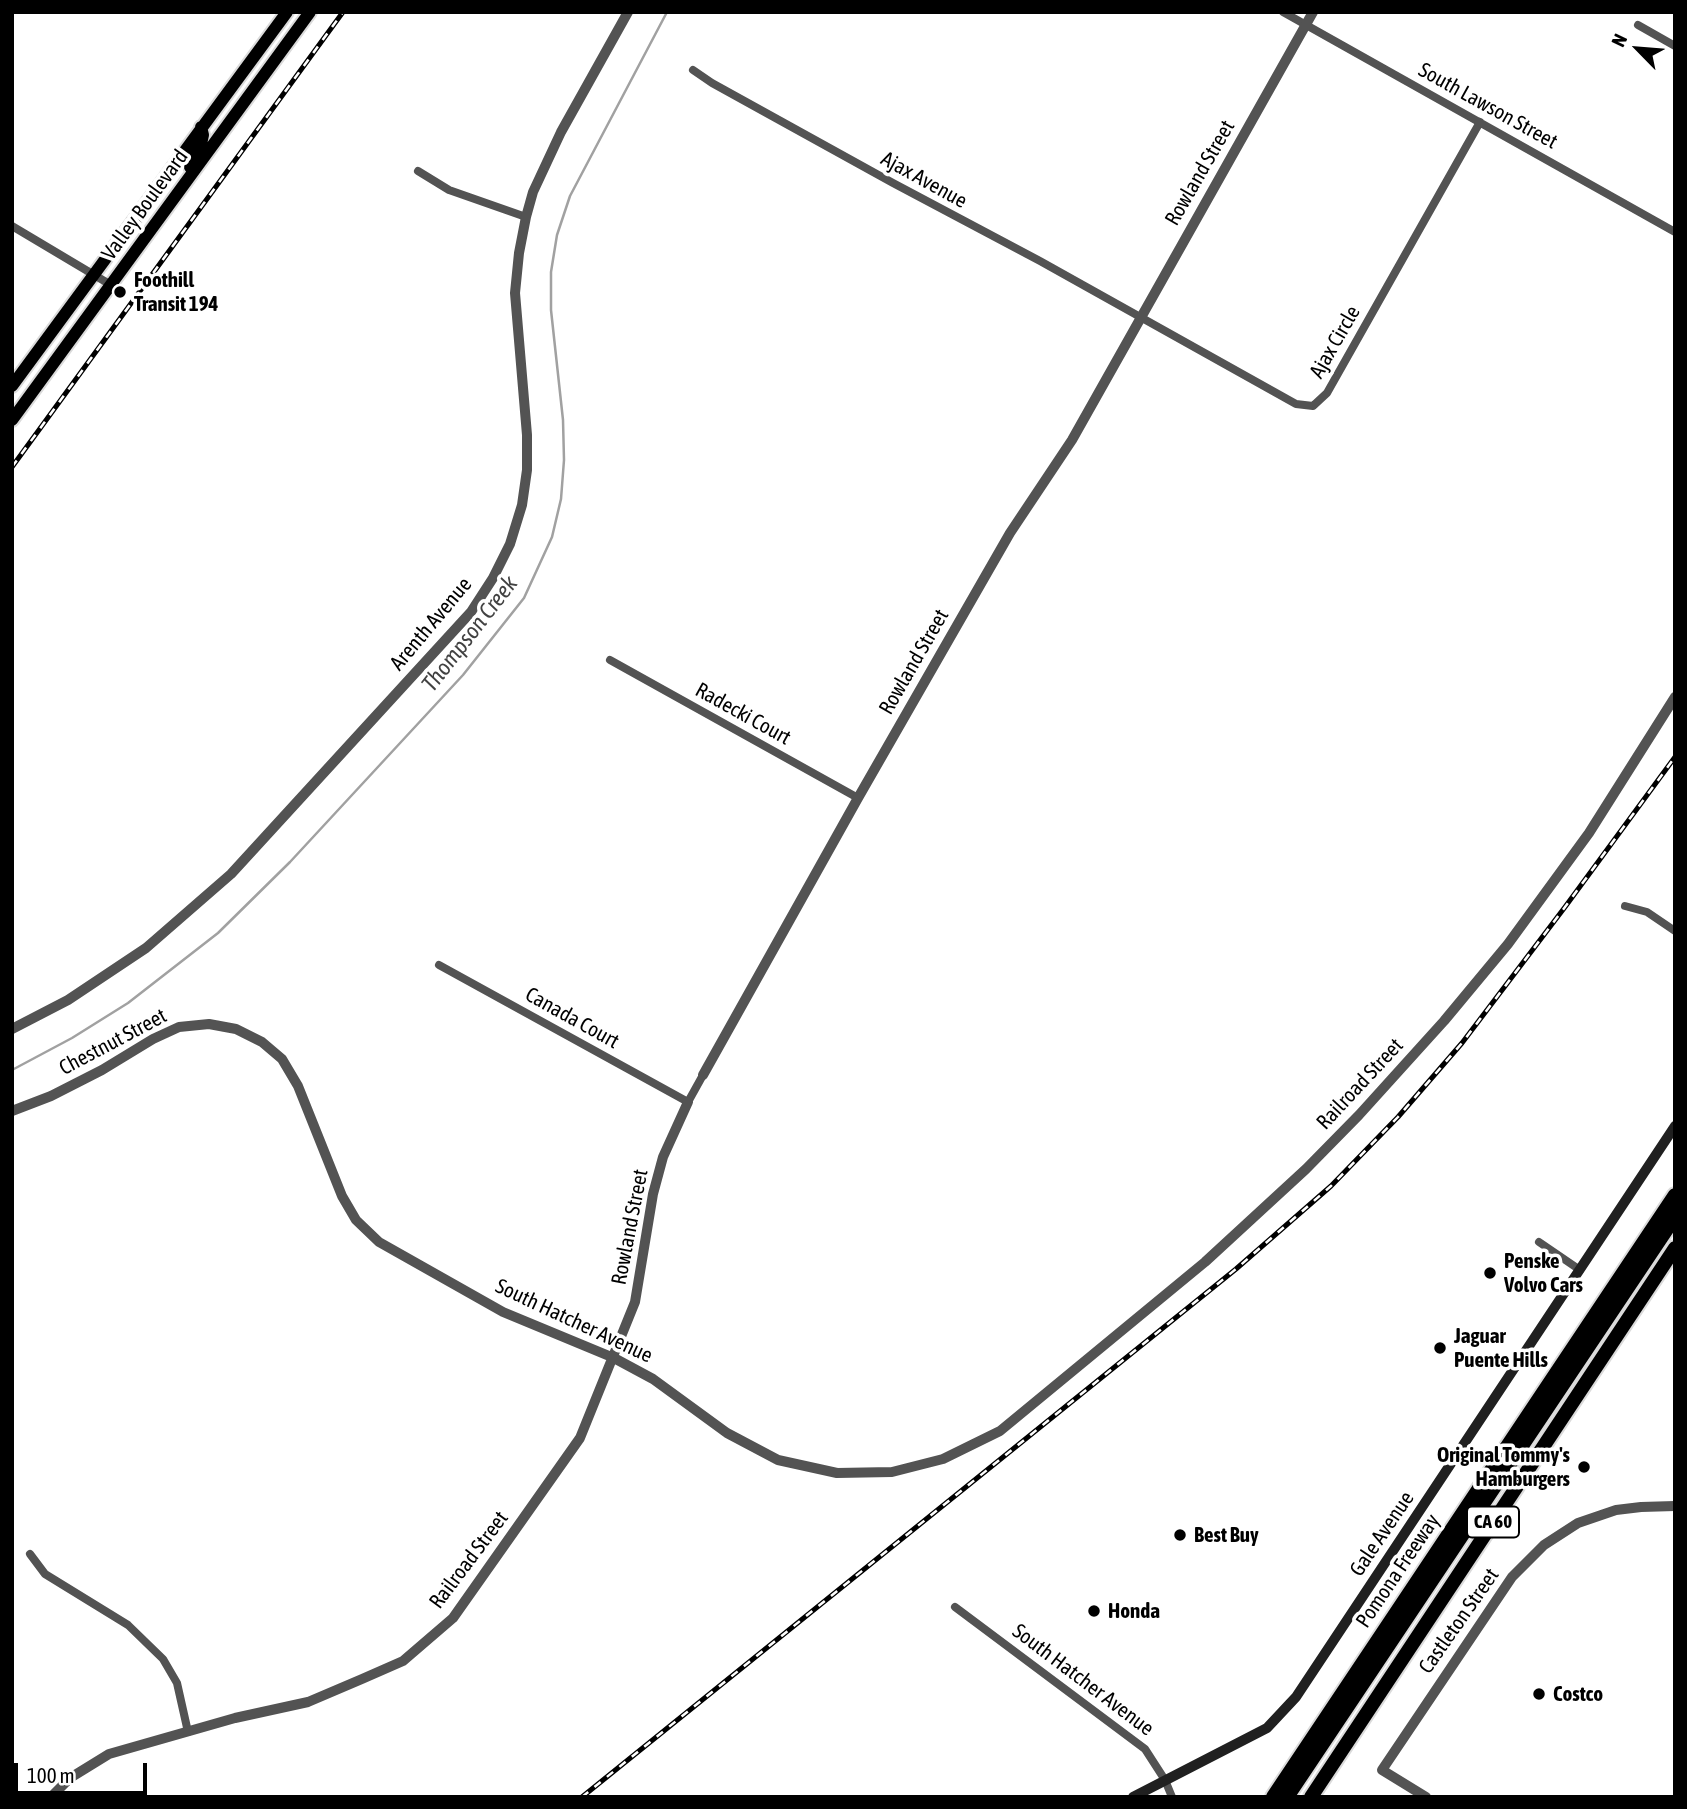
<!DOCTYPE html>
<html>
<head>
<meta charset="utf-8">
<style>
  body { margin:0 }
  #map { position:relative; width:1687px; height:1809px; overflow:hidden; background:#fff; font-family:"Asap Condensed",sans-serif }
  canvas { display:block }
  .frame { position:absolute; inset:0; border:14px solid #000; pointer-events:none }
  .north { position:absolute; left:1603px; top:14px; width:70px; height:70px; -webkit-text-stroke:5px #fff; paint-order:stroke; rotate:295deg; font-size:19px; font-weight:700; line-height:28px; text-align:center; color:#000 }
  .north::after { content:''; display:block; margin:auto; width:24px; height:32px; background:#000; clip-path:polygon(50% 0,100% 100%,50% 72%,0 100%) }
  .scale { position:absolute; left:14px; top:1763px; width:133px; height:32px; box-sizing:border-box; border:4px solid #000; border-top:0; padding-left:9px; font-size:21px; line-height:24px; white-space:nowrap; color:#000; -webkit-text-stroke:5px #fff; paint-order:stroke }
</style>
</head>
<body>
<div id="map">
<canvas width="1687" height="1809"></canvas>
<div class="frame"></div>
<div class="north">N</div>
<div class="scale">100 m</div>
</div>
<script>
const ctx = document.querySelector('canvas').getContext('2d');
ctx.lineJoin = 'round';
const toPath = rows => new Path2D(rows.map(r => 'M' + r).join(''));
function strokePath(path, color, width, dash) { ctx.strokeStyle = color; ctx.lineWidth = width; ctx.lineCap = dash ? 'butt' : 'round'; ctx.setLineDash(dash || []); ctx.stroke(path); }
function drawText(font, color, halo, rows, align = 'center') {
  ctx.font = font + ' "Asap Condensed",sans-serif'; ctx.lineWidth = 7; ctx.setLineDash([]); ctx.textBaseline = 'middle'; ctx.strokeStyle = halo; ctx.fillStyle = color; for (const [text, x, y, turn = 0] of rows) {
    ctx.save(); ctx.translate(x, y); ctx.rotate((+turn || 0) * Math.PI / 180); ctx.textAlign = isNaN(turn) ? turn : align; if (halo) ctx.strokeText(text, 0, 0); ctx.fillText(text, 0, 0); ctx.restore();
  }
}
strokePath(toPath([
  [12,1070,72,1038,128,1003,218,933,290,862,463,675,524,598,552,537,561,499,564,460,563,420,551,310,551,272,557,235,570,196,667,12]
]), '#a1a1a1', 2.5);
const primary = toPath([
  [190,167,201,144,203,135,201,127],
  [12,386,287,12],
  [12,420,310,12]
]);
const motorway = toPath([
  [1273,1797,1675,1195],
  [1287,1797,1675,1217],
  [1311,1797,1675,1248]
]);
strokePath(primary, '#dbdbdb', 16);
strokePath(motorway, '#dbdbdb', 18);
strokePath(toPath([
  [1283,12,1675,232],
  [1638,25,1675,46],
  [693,70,712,83,893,183,1040,261,1296,404,1313,406,1327,393,1480,122],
  [418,171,449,190,526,217],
  [12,226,111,285],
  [610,660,858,798],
  [1625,906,1647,912,1675,931],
  [439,965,688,1102,703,1075],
  [1539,1242,1580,1270],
  [30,1554,45,1574,128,1625,163,1659,177,1683,188,1732],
  [955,1607,1145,1749,1165,1780,1172,1797]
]), '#535353', 8);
strokePath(toPath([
  [12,1029,68,1000,146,948,231,874,471,612,493,578,510,544,522,505,527,470,527,435,515,293,519,253,526,217,533,192,561,132,628,12],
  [703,1075,858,798,1010,533,1072,440,1313,12],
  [12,1111,51,1096,102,1070,153,1039,179,1027,209,1024,236,1029,262,1042,282,1059,298,1086,342,1196,356,1220,379,1242,503,1312,614,1358,653,1379,727,1433,778,1460,837,1473,892,1472,943,1459,1000,1431,1205,1262,1306,1169,1359,1115,1444,1021,1508,944,1589,833,1675,697],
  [51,1797,70,1778,109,1754,235,1718,308,1702,362,1679,403,1661,453,1618,580,1438,635,1302,653,1194,663,1157,688,1102],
  [1426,1797,1382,1770,1512,1577,1544,1545,1578,1523,1616,1510,1641,1507,1675,1506]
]), '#535353', 10);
strokePath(toPath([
  [1133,1797,1267,1728,1296,1697,1675,1126]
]), '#202020', 10);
strokePath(primary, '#000', 12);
strokePath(motorway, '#000', 14);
const rail = toPath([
  [12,467,343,12],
  [582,1797,1236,1269,1331,1186,1398,1117,1462,1043,1565,907,1675,757]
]);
strokePath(rail, '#000', 5);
strokePath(rail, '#fff', 2.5, [8]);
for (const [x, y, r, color] of [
  [120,292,7,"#000"],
  [1490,1273,7,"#000"],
  [1440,1348,7,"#000"],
  [1584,1467,7,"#000"],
  [1180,1535,7,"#000"],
  [1094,1611,7,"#000"],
  [1539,1694,7,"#000"]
]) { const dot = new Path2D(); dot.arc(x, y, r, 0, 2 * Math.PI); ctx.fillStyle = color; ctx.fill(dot); strokePath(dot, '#fff', 2.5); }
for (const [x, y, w] of [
  [1493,1522,52]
]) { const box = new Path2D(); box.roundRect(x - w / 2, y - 15.5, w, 31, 5); ctx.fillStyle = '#fff'; ctx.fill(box); strokePath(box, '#000', 2); }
drawText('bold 19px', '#000', null, [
  ["CA 60",1493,1522]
]);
drawText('21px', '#000', '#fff', [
  ["South Lawson Street",1488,106,29],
  ["Rowland Street",1200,173,-60],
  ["Ajax Avenue",924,180,29],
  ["Valley Boulevard",145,205,-54],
  ["Ajax Circle",1335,342,-60],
  ["Arenth Avenue",431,624,-50],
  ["Rowland Street",914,662,-60],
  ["Radecki Court",743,714,29],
  ["Canada Court",572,1018,29],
  ["Chestnut Street",113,1042,-28],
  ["Railroad Street",1360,1084,-47],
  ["Rowland Street",630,1227,-79],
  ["South Hatcher Avenue",574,1321,25],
  ["Gale Avenue",1382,1534,-56],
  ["Railroad Street",469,1560,-53],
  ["Pomona Freeway",1398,1571,-56],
  ["Castleton Street",1459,1621,-55],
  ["South Hatcher Avenue",1083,1680,37]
]);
drawText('bold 21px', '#000', '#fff', [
  ["Foothill",134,280],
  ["Transit 194",134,304],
  ["Penske",1504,1261],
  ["Volvo Cars",1504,1285],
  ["Jaguar",1454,1336],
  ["Puente Hills",1454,1360],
  ["Original Tommy's",1570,1455,"right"],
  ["Hamburgers",1570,1479,"right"],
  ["Best Buy",1194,1535],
  ["Honda",1108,1611],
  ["Costco",1553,1694]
], 'left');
drawText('italic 23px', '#424242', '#fff', [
  ["Thompson Creek",470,634,-52]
]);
</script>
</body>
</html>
